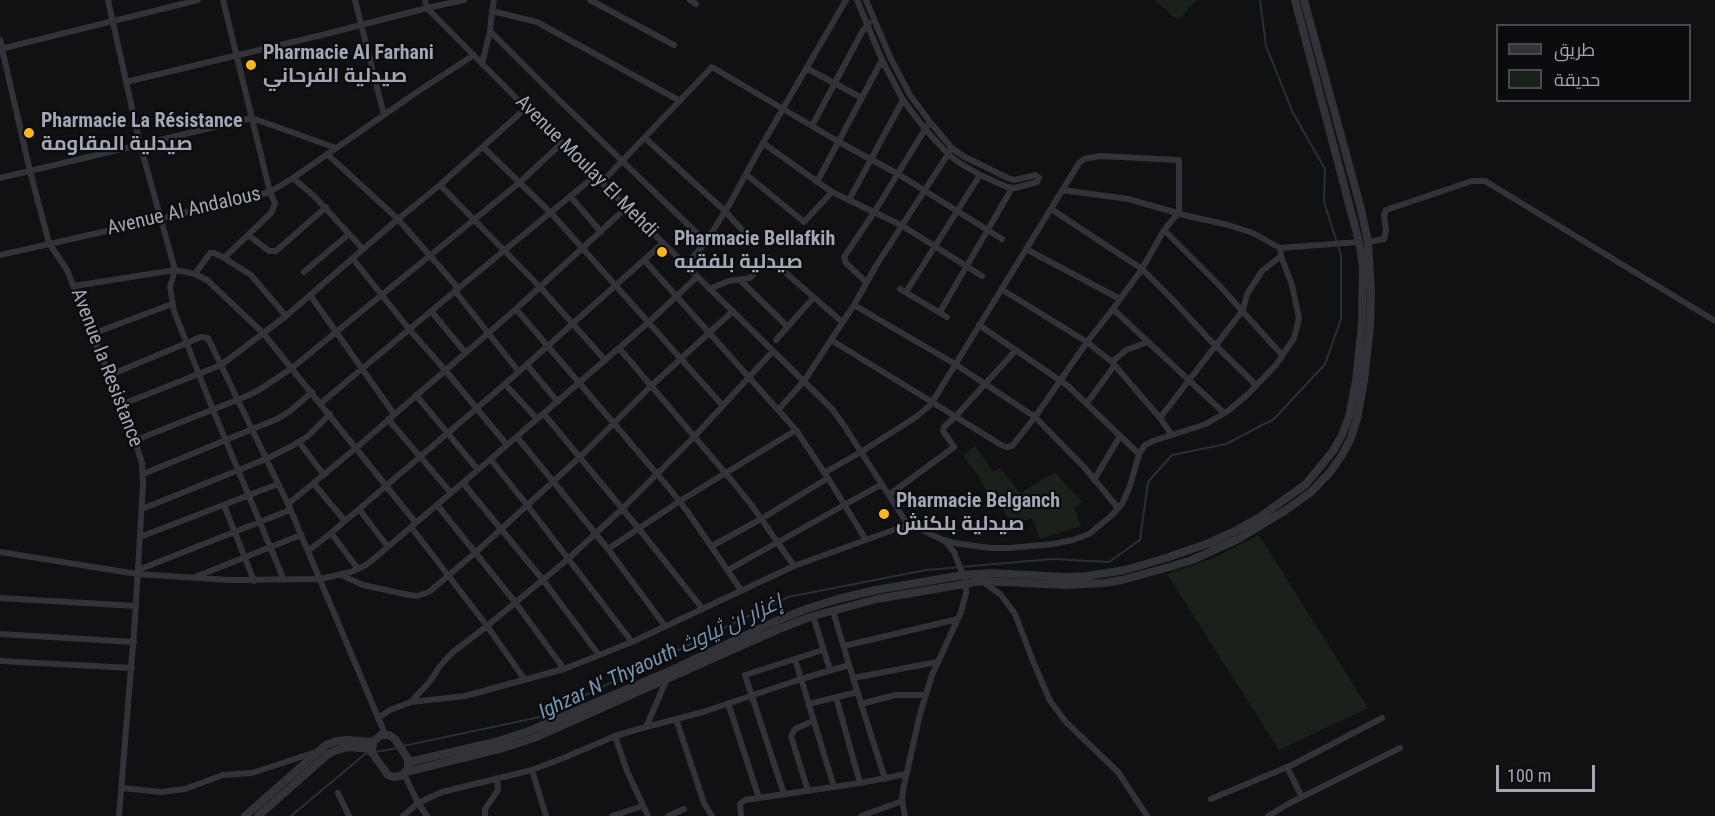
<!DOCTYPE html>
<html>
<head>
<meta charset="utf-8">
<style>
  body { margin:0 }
  #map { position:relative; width:1715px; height:816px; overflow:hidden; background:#111113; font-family:"Roboto Condensed",Cairo,sans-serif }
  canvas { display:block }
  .legend { position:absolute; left:1496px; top:24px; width:195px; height:78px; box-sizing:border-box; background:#0c0c0e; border:2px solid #484a51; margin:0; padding:8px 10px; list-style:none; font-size:18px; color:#a1a7b5 }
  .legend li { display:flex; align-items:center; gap:12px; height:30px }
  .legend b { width:30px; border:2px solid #484a51 }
  .scale { position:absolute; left:1496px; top:765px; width:99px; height:27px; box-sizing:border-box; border:3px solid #a1a7b5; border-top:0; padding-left:8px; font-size:18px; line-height:21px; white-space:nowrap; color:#a1a7b5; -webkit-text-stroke:4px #0c0c0e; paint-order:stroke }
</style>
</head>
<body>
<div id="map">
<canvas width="1715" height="816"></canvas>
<ul class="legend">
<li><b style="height:8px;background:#323338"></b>طريق</li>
<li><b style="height:16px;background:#19211a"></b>حديقة</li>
</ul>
<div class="scale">100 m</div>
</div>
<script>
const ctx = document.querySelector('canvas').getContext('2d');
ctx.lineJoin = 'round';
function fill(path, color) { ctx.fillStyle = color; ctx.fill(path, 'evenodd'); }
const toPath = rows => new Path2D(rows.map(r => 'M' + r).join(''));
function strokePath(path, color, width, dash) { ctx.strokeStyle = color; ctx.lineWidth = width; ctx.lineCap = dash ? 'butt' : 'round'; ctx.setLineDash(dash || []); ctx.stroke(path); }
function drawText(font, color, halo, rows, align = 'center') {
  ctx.font = font + ' "Roboto Condensed",Cairo,sans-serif'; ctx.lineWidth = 4.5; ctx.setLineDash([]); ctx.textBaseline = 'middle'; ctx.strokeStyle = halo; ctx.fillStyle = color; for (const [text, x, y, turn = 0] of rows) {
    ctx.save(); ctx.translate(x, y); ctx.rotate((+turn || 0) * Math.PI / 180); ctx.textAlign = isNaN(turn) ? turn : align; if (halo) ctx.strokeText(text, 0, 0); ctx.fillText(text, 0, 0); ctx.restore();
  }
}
fill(toPath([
  [1155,0,1196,0,1181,18,1175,18],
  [975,446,993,472,1000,468,1020,493,1055,472,1082,502,1074,508,1081,526,1040,539,1032,518,1011,525,997,497,991,499,978,475,963,456],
  [1259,535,1368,708,1279,750,1167,574,1214,558]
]), '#19211a');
strokePath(toPath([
  [403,746,540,717,788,597,926,570,1052,559,1109,562,1140,540,1148,482,1172,455,1226,444,1274,419,1325,364,1341,319,1341,255,1324,202,1325,169,1293,113,1266,46,1260,0],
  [291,816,365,754,397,748]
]), '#263038', 2);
strokePath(toPath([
  [108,0,140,144,175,270,170,287,174,311,213,410,284,580],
  [223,0,270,192,275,203,272,212,224,258,251,275,286,316],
  [355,0,384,115],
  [425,0,427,8,526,108,832,409,845,427,908,525],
  [494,0,492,11,537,22,680,101],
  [590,0,674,45],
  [690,0,696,4],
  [857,0,882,60,903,100,925,129,948,154,958,162,980,175,1007,187,1015,188,1037,182,1039,178,1036,175,1014,180,1008,178,963,156,952,148,930,122,910,95,890,57,866,0],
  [492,11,490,31,554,95,706,242],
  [0,40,30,171,49,243,67,270,97,347,123,404,142,463,143,484,135,619,119,816],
  [0,49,198,0],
  [482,64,490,31],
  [806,68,862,98],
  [126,82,330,33,427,8,464,0],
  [812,126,862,32,869,23],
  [645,138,725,211,752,241],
  [763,143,832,192,901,225,982,276],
  [483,147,551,213,723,406],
  [327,154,398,219,458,288],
  [747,175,804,222,832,192],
  [0,178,252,118,336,148],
  [293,178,315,197,363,249],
  [817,182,882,60],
  [601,183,712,67,839,142,898,174,1002,239],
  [440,185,540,287,605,360],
  [570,196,601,232],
  [849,200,903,100],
  [1051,209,1142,269,1171,298,1209,339,1256,385],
  [1164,230,1218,284,1282,355],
  [248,235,269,251,276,251,326,207],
  [1368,242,1384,239,1386,230,1384,216,1386,210,1472,181,1485,181,1715,321],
  [1280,248,1359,242],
  [1026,249,1120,299],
  [0,255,160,219,270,192,293,178,420,90,474,55],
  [353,259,409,329,445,370,507,445],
  [645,261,796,430,828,478,866,540],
  [685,266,706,242,729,205,763,143,846,0],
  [304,272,349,234],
  [195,274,210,253,214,253,224,258],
  [741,281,788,327],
  [866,282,846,263,844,257,875,211,927,126],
  [74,286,175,270,195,274,207,280,263,333,416,523],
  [709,289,729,281,750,278,769,258,842,322],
  [900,289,947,317],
  [1001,289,1087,342,1112,362,1160,418,1172,435],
  [455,291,519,372],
  [906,292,980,175],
  [310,295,394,414],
  [854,305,955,364,1035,417,1084,467,1118,508],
  [516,309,669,488,687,511,741,590],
  [1113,309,1224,413],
  [431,311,465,352],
  [940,312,1012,188],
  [979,325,1068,386,1139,454],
  [92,334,172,304],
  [776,340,813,298],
  [619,348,733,482,753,507,794,566],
  [1112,362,1126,350,1148,342],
  [527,365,558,402],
  [110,375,201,337,208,338,288,504,385,734],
  [505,384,537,419],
  [416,395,478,470],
  [321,403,472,277,595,176],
  [1087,403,1114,366],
  [123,404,221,365,286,316,398,219,440,185,526,108],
  [778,410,804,381,854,305,876,266,950,151],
  [544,414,639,529,702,608],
  [1160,418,1243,310,1247,294,1262,271,1281,256],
  [388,419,451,493],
  [517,437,608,549,665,626],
  [136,440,247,396,259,390,292,368,519,183,562,143],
  [299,442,324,475],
  [491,460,527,505,632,642],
  [824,473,861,452,916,417,929,406,932,402,936,396,1079,163,1084,159,1100,156,1179,160,1179,212,1164,230,1142,269,1113,309,1087,342,1035,417,1012,446,1007,447,1001,445,932,402,831,340],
  [143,474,277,419,290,411,312,392],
  [1094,480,1120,436],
  [463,483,543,580,599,655],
  [314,484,345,521],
  [889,495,954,447,943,431,944,427,955,417,1016,350],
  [288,504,356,448,516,309,626,208],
  [224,505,254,581],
  [437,505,515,602,564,669],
  [142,509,266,459,292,446,308,436,330,414],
  [359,509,388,547],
  [411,527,487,626,525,680],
  [331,533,358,569],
  [140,537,278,484],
  [945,540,954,543,990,548,1010,548,1053,544,1073,540,1089,534,1110,517,1122,504,1130,486,1139,454,1145,445,1153,441,1206,424,1228,411,1248,394,1276,365,1294,338,1299,318,1292,285,1281,256,1280,248,1253,233,1228,225,1188,216,1128,199,1062,190],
  [712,546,761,519,828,478],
  [608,549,680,501,796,430],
  [308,551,331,533,505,384,663,243],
  [0,552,137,574,229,580,320,579,351,572,366,565,376,557,507,445,649,322,697,277],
  [138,570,290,510],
  [728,570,882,484],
  [341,575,363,585,409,595,417,596,429,592,476,552,580,457,651,386,733,311],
  [195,577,301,535],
  [981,580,1001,595,1015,614,1033,661,1050,701,1066,722,1118,772,1147,816],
  [0,598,136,606],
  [833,611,853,678,937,662],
  [813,616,830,670],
  [0,634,134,642],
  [844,646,958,619],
  [795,659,834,787],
  [0,661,132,668],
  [853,678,885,779],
  [836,697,860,783],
  [411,702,431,680,440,666,452,653,487,626,568,559,622,509,694,437,773,351],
  [728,703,759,798],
  [808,704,858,692],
  [861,704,895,695,925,695],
  [378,718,390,710,411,702,465,696,564,669,632,642,794,566,899,528,908,525,916,527,945,541,954,552,966,583,966,593,961,612,932,675,920,714,903,790,902,801,905,816],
  [676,719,704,803,712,816],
  [646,727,703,712,801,679,849,665],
  [615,736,627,771,648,816],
  [1287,767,1302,797],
  [532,770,546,816],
  [404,774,418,803,427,816],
  [122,788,161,792,185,789,223,775,252,773,316,752],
  [808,791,791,736,795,729,813,721],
  [338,793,349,816],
  [784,794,745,675,823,650],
  [1211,799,1292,765,1382,718],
  [403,816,418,803,442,792,532,770,566,757,615,736,646,727,667,679],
  [485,816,485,809,498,790,497,778],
  [612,816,643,806],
  [668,816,684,809],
  [741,816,740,804,745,800,860,783,906,774],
  [861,816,902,801],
  [1268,816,1290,803,1400,748]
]), '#323338', 6);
strokePath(toPath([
  [381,735,389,735,395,739,408,759,408,769,401,776,394,777,388,775,372,753,373,742,381,735],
  [409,762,499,741,529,731,665,673,774,622,806,609,838,599,876,590,963,575,990,573,1067,577,1087,576,1125,570,1166,558,1209,543,1235,531,1260,517,1306,484,1333,451,1342,435,1349,417,1356,381,1362,324,1363,266,1359,242,1295,0],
  [406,772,503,748,534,738,779,629,813,616,877,599,982,581,1066,585,1104,583,1122,580,1169,567,1192,560,1238,539,1286,510,1311,492,1331,471,1342,455,1351,438,1357,419,1364,381,1370,326,1371,291,1368,242,1361,209,1304,0],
  [245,816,326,745,337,741,348,740,373,742],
  [258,816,327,755,334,751,348,747,371,749]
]), '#323338', 8);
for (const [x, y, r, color] of [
  [251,65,6,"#ffb61d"],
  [29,133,6,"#ffb61d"],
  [662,252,6,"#ffb61d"],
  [884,514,6,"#ffb61d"]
]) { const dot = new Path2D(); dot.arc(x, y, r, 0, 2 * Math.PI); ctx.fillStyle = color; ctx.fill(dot); strokePath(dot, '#0c0c0e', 2); }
drawText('bold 20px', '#a1a7b5', '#0c0c0e', [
  ["Pharmacie Al Farhani",263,54],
  ["صيدلية الفرحاني",263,77],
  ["Pharmacie La Résistance",41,122],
  ["صيدلية المقاومة",41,145],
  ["Pharmacie Bellafkih",674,240],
  ["صيدلية بلفقيه",674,263],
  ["Pharmacie Belganch",896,502],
  ["صيدلية بلكنش",896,525]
], 'left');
drawText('20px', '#a1a7b5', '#0c0c0e', [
  ["Avenue Moulay El Mehdi",586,167,45],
  ["Avenue Al Andalous",184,212,-13],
  ["Avenue la Resistance",106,368,69]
]);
drawText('italic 21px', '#7495b4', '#0c0c0e', [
  ["Ighzar N' Thyaouth إغزار ان ثياوث",661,658,-25]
]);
</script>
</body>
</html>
